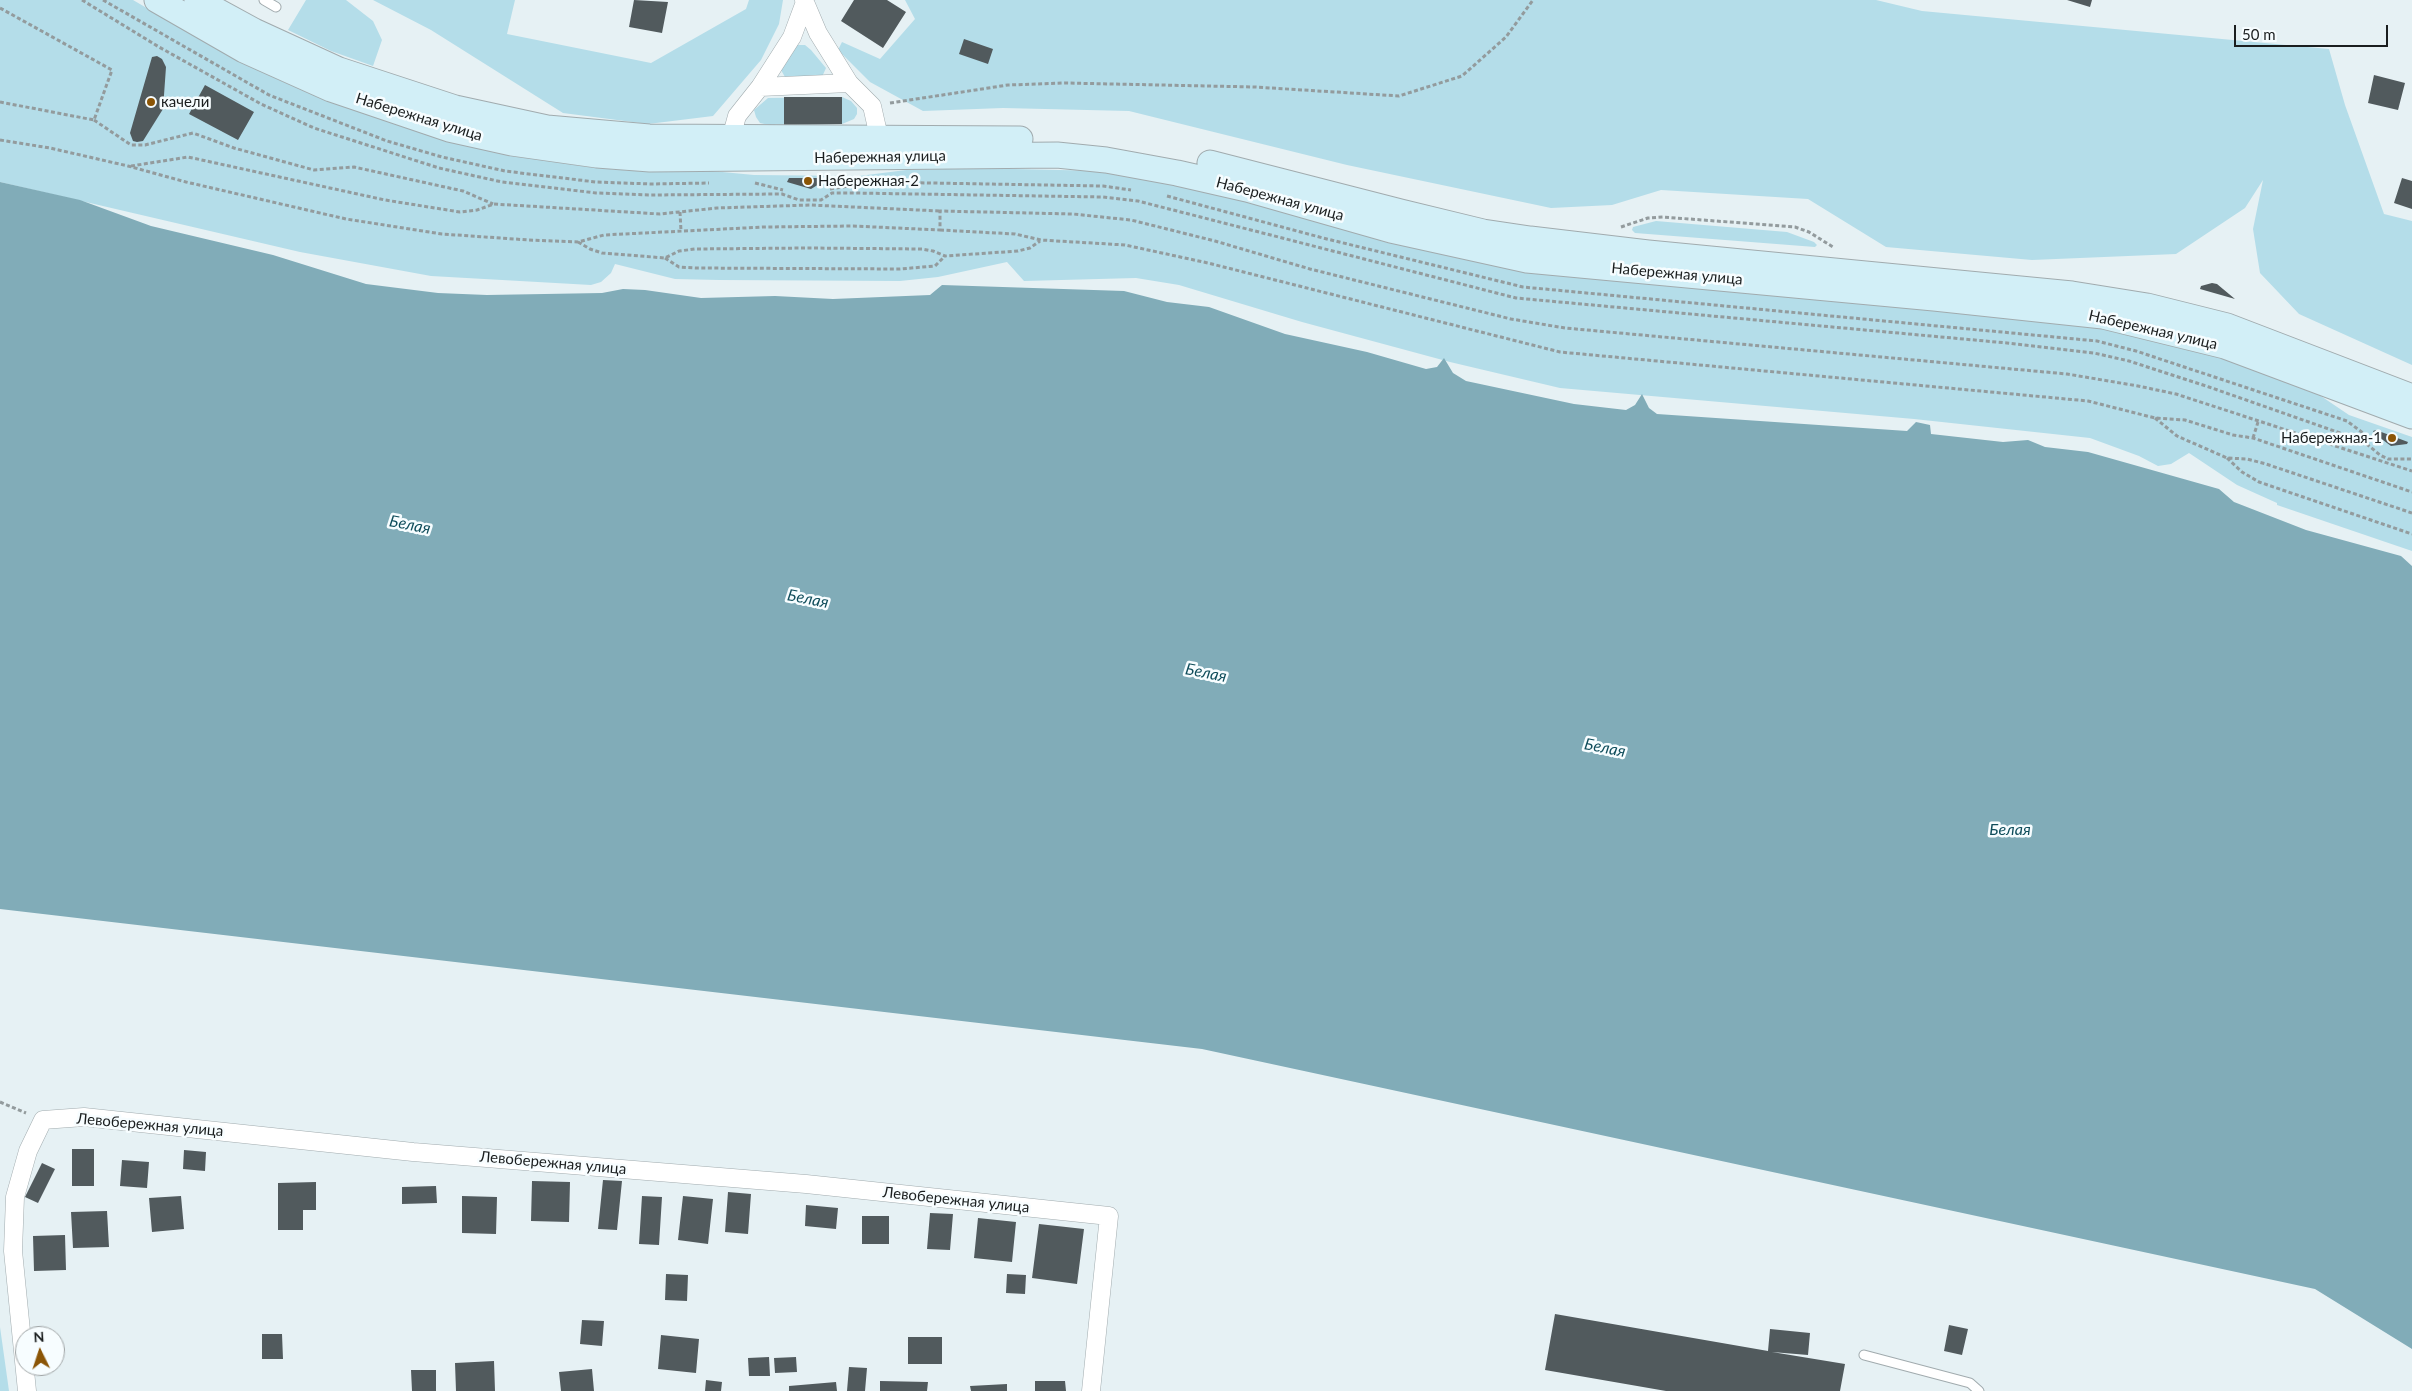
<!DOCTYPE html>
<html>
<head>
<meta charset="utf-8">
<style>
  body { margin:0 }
  #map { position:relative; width:2412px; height:1391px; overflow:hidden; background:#e6f1f4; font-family:Lato,sans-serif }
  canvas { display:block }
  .north { position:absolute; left:15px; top:1326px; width:50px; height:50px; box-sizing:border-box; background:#f7fdff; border:1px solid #9fa4a5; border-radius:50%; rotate:356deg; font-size:14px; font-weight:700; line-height:20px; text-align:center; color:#1a1e1f }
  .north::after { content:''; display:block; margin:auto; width:18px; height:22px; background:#8b5506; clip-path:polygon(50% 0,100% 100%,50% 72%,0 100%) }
  .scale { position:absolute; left:2234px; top:25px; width:154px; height:22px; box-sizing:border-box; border:2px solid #1a1e1f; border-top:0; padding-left:6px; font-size:15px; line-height:18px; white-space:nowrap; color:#1a1e1f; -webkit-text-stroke:4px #f7fdff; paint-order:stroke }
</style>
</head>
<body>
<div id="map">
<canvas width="2412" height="1391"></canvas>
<div class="north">N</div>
<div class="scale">50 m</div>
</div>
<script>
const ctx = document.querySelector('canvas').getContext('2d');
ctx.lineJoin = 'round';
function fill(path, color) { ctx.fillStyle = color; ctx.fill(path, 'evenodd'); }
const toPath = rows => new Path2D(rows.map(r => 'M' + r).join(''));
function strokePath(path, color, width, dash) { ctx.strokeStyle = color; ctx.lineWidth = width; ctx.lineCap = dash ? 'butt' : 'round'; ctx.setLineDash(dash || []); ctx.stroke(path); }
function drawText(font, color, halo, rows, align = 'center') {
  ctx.font = font + ' Lato,sans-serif'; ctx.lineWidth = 5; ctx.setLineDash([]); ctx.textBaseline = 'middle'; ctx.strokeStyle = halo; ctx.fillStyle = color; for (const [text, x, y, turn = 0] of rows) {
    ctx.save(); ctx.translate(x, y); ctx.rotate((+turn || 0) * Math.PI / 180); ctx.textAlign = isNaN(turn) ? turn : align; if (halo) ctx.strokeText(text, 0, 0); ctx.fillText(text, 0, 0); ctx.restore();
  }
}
fill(toPath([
  [0,0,133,0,212,46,277,79,326,100,448,140,538,159,596,168,650,172,712,171,754,175,859,176,906,170,969,168,1105,171,1933,309,2100,328,2221,357,2306,386,2349,415,2412,437,2412,551,2277,505,2277,503,2237,485,2189,453,2171,464,2158,466,2139,456,2090,438,1914,419,1560,388,1450,362,1302,322,1179,285,1136,278,1024,281,1007,262,938,277,900,281,719,280,675,279,615,264,611,273,601,282,591,285,431,276,300,252,0,182],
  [306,0,346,0,373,21,382,40,373,66,331,51,288,30],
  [373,0,515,0,507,34,651,63,746,9,749,0,783,0,779,24,761,60,713,116,648,124,563,113,431,30],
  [905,0,1876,0,1922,11,2329,49,2345,105,2384,214,2412,221,2412,365,2299,314,2260,273,2253,229,2263,180,2245,208,2176,254,2032,260,1886,247,1808,199,1661,190,1612,205,1551,208,1347,165,1129,111,1003,108,923,111,870,82,838,50,842,42,880,59,915,19],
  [797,45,805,45,811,50,826,68,822,77,785,77,781,70],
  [842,97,851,101,857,108,857,114,854,119,842,124,769,125,760,123,756,117,754,110,768,98],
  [1656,221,1787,232,1814,242,1817,245,1815,247,1635,233,1632,230,1633,227],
  [0,1327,9,1391,0,1391]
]), '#b4dde9');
fill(toPath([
  [0,182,80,200,151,226,273,255,366,284,438,293,487,295,602,293,623,289,645,290,701,298,775,296,833,299,930,295,942,285,1124,291,1167,302,1209,307,1285,334,1367,352,1426,369,1437,367,1444,358,1453,373,1466,381,1574,404,1626,410,1635,405,1642,394,1649,408,1657,414,1907,431,1916,422,1930,425,1931,434,2003,442,2028,440,2045,447,2088,452,2219,489,2234,502,2306,530,2401,556,2412,566,2412,1349,2315,1289,1202,1049,0,909]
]), '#81acb8');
fill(toPath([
  [634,0,668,2,662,33,629,27],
  [854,0,887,0,906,12,883,48,841,21],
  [2067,0,2092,0,2090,7],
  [964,39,993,49,988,64,959,54],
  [157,56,162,59,166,67,163,109,143,141,137,142,133,141,130,133,152,57],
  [2374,75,2405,83,2398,110,2368,103],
  [205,85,254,112,238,140,189,114],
  [784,97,842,97,842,124,784,125],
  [789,178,823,178,824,181,811,189,787,182],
  [2402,178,2412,181,2412,209,2394,203],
  [2212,283,2217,284,2235,299,2200,289,2201,286],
  [2376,430,2408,442,2407,444,2391,446,2375,434,2373,431],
  [72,1149,94,1149,94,1186,72,1186],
  [184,1150,206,1152,205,1171,183,1169],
  [122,1160,149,1162,147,1188,120,1186],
  [42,1163,55,1169,38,1203,25,1197],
  [603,1180,622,1181,617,1230,598,1229],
  [532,1181,570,1182,569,1222,531,1221],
  [316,1182,316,1210,303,1210,303,1230,278,1230,278,1183],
  [436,1186,437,1203,402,1204,402,1187],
  [728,1192,751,1194,748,1234,725,1232],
  [181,1196,184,1229,152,1232,149,1198],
  [462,1196,497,1197,496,1234,462,1233],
  [642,1196,662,1197,659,1245,639,1244],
  [683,1196,713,1199,708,1244,678,1240],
  [806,1205,838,1208,836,1229,805,1226],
  [107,1211,109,1247,73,1248,71,1212],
  [930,1213,953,1214,950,1250,927,1249],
  [862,1216,889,1216,889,1244,862,1244],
  [978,1218,1016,1222,1012,1262,974,1258],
  [1039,1224,1084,1229,1077,1284,1032,1278],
  [65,1235,66,1270,34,1271,33,1236],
  [666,1274,688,1275,687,1301,665,1300],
  [1007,1274,1026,1275,1025,1294,1006,1293],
  [1555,1314,1768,1351,1770,1329,1810,1333,1808,1355,1772,1352,1845,1364,1840,1391,1666,1391,1545,1370],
  [582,1320,604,1321,602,1346,580,1344],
  [1949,1325,1968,1329,1962,1355,1944,1351],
  [262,1334,282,1334,283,1359,262,1359],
  [661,1335,699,1339,696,1373,658,1369],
  [908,1337,942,1337,942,1364,908,1364],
  [769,1357,770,1376,749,1376,748,1358],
  [796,1357,797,1372,775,1373,774,1358],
  [494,1361,495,1391,456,1391,455,1363],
  [849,1367,867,1368,865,1391,847,1391],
  [592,1369,594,1391,561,1391,559,1372],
  [411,1370,436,1370,436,1391,412,1391],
  [706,1380,722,1382,721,1391,705,1391],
  [880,1381,928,1382,927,1391,880,1391],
  [1035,1381,1065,1381,1066,1391,1035,1391],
  [836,1382,837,1391,789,1391,789,1386],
  [1007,1384,1007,1391,971,1391,970,1386]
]), '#515a5d');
const lane = toPath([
  [264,0,276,7],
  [1864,1355,1970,1383,1979,1391]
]);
const street = toPath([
  [804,0,818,33,849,83,872,106,879,137],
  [760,87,849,83],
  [731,138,737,116,760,87,792,37,805,2],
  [27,1391,13,1251,15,1197,28,1151,43,1120,84,1117,413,1152,806,1184,1109,1216,1091,1391]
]);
const secondary = toPath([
  [157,0,244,50,331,89,449,129,512,143,597,155,650,159,1057,155,1106,160,1177,173,1247,189,1391,230,1527,260,1934,298,2103,316,2225,346,2412,416],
  [197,0,254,31,339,70,455,108,547,128,649,137,1020,139],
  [1210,163,1401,212,1483,232,1530,239,1648,253,2072,294,2147,306,2227,326,2412,397]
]);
strokePath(lane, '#a1abae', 11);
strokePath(street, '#a1abae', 19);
strokePath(secondary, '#a1abae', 27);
strokePath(toPath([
  [82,0,159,47,261,104,314,128,439,168,502,182,596,193,650,195,782,194,799,200,821,200,832,193,853,193,1103,197,1138,201,1516,298,2007,343,2094,353,2129,361,2209,387,2363,441,2380,455,2388,459,2412,459],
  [103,0,269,95,387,141,442,157,505,171,537,175,596,182,651,184,709,183],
  [0,8,112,70,94,120,0,102],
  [890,103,1008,85,1065,83,1255,87,1399,96,1462,76,1506,37,1533,0],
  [94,120,131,145,145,145,193,133,234,148,314,170,354,167,463,191,493,204],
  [0,140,50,148,128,166,186,182,346,219,442,234,529,240,578,242,604,235,764,227,853,226,940,230,940,211,1073,214,1131,220,1215,241,1310,269,1511,319,1565,328,2067,374,2138,386,2176,394,2412,471],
  [131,166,188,157,385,200,460,212,477,210,494,204,660,214,717,208,810,205,940,211],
  [755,183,783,190],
  [830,189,874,182,1103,186,1131,190],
  [1167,196,1323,238,1523,287,2097,341,2136,351,2347,421,2367,436],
  [680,212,681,231],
  [1621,227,1648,218,1663,217,1795,227,1809,232,1833,247],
  [940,230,1015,234,1041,240,1125,245,1208,263,1560,352,2088,401,2155,418,2185,420,2233,435,2253,438,2412,492],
  [578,242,590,249,602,253,665,258,679,251,695,249,808,248,922,249,933,251,945,256,1018,251,1030,248,1040,241],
  [665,258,679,267,695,268,900,269,935,266,945,256],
  [2155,418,2177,436,2227,458,2247,459,2266,464,2412,513],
  [2253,438,2258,422],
  [2227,458,2242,472,2259,482,2412,534],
  [0,1102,26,1113]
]), '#939b9d', 3, [4, 2.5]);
strokePath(lane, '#fff', 9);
strokePath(street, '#fff', 18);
strokePath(secondary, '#d2eff7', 25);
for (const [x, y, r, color] of [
  [151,102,5,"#8b5506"],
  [808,181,5,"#8b5506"],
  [2392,438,5,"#8b5506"]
]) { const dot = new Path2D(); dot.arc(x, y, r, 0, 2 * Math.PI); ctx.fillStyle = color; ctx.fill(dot); strokePath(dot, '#f7fdff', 2); }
drawText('15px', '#1a1e1f', '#f7fdff', [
  ["качели",161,102],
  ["Набережная-2",818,181],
  ["Набережная-1",2382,438,"right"]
], 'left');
drawText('15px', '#1a1e1f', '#f7fdff', [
  ["Набережная улица",419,117,17],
  ["Набережная улица",880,157,-1],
  ["Набережная улица",1280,199,15],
  ["Набережная улица",1677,274,5],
  ["Набережная улица",2153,330,13],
  ["Левобережная улица",150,1125,5],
  ["Левобережная улица",553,1163,5],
  ["Левобережная улица",956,1200,6]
]);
drawText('italic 16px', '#0f4d5b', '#f7fdff', [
  ["Белая",410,525,11],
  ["Белая",808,599,11],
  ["Белая",1206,673,11],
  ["Белая",1605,748,11],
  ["Белая",2010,830]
]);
</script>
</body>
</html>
